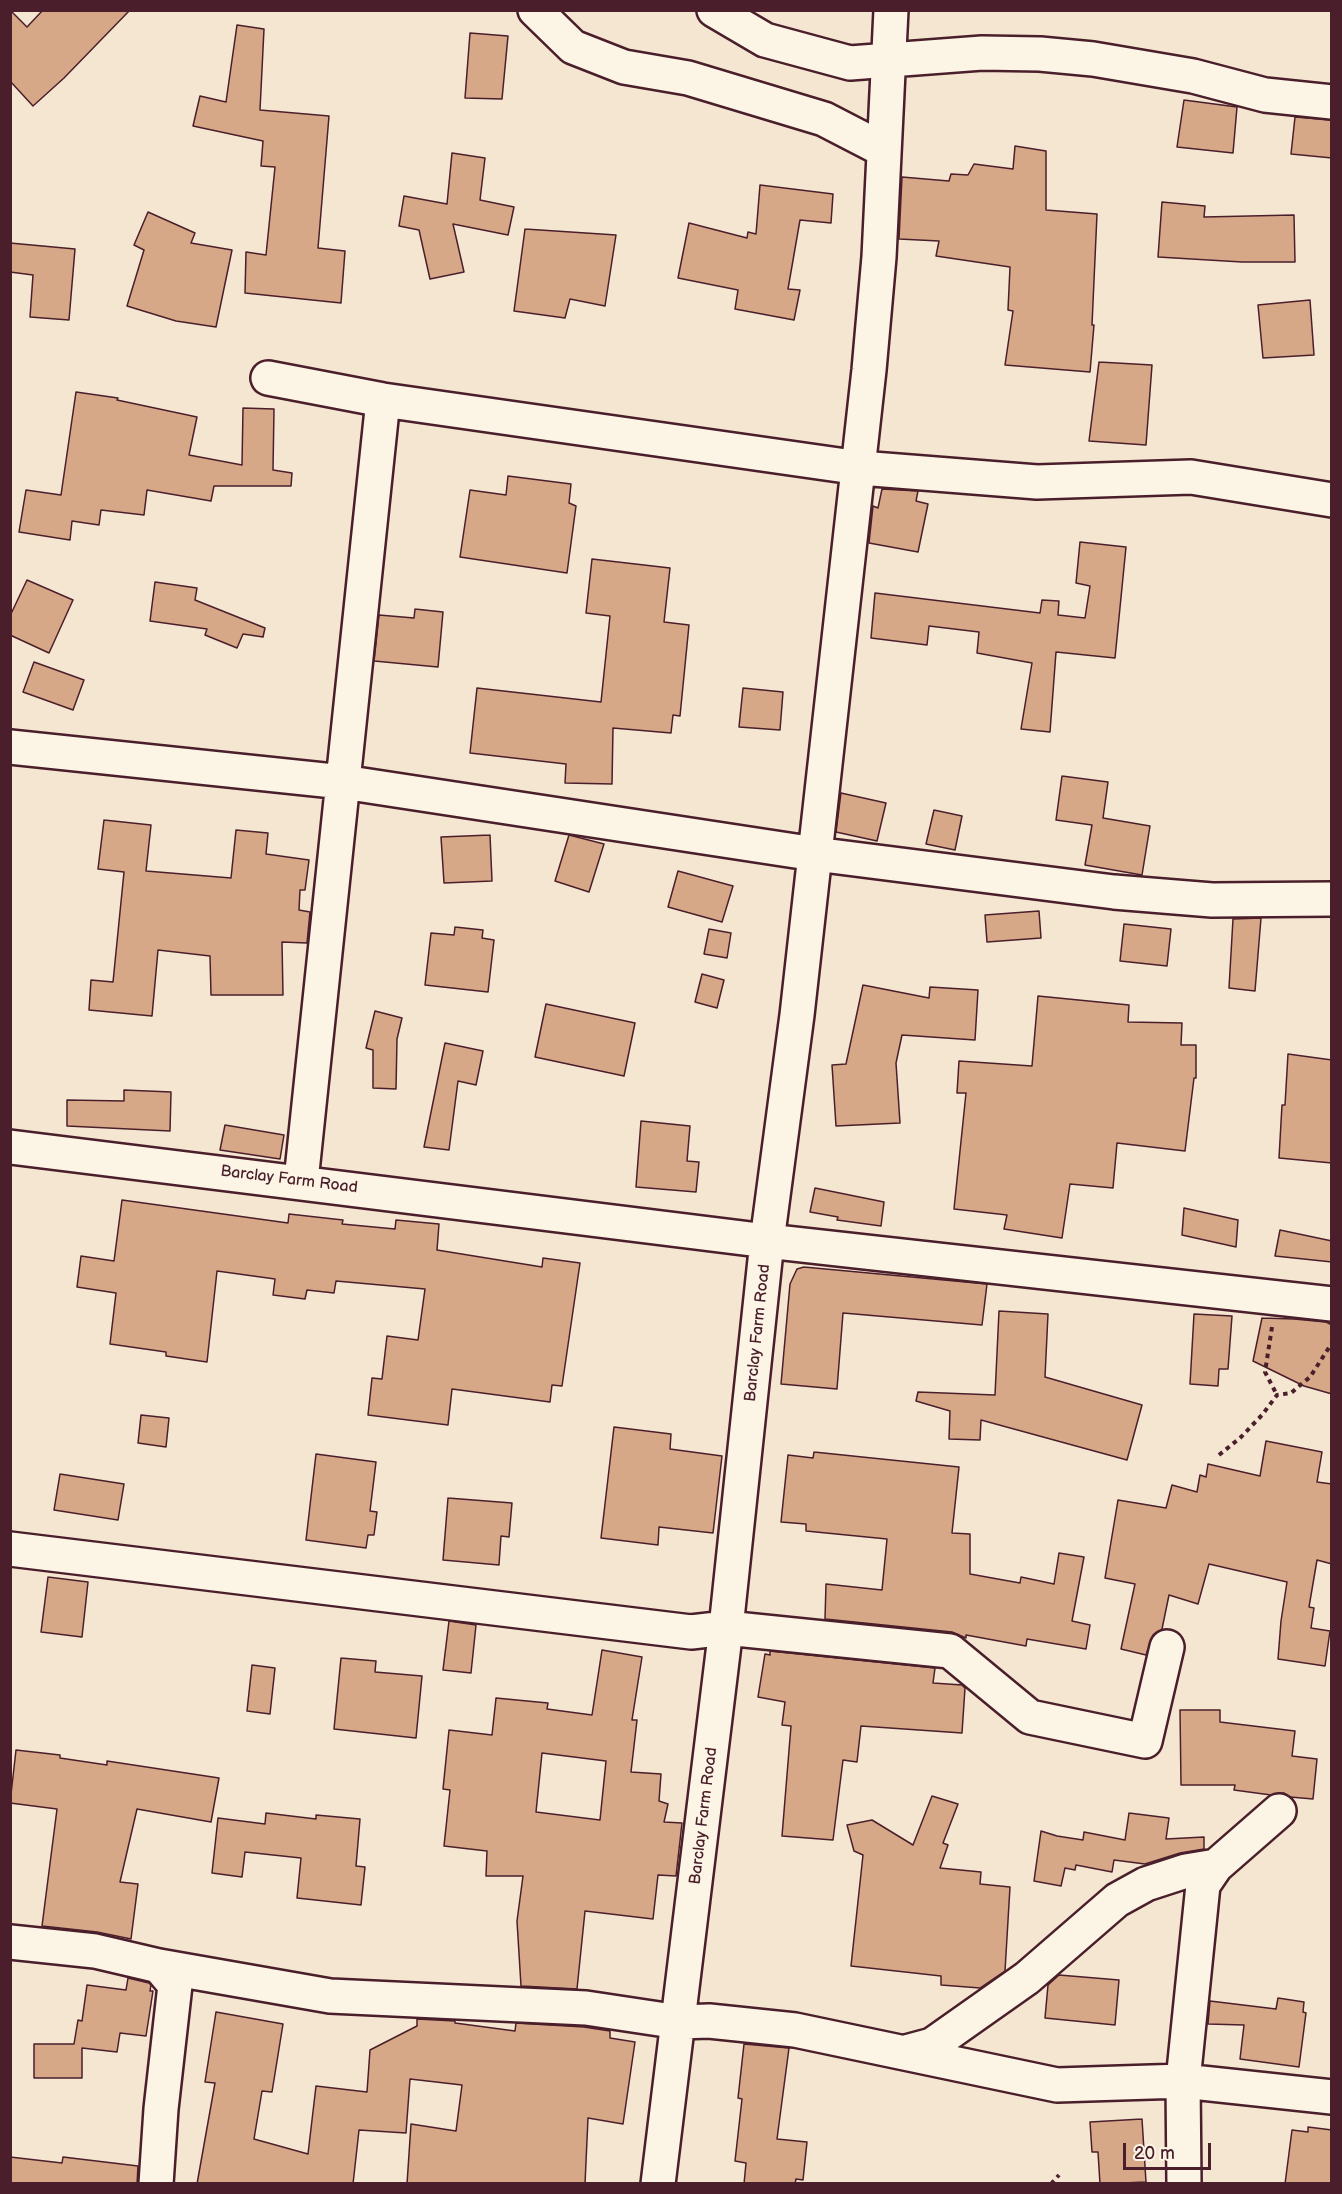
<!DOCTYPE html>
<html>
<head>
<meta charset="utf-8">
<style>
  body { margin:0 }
  #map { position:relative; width:1342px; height:2194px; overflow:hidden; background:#f5e6d2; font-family:"Balsamiq Sans",sans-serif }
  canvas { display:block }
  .frame { position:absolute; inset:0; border:12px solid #4a1f2b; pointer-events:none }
  .scale { position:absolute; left:1123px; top:2143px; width:88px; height:27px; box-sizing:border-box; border:3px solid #4a1f2b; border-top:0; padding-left:8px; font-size:18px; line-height:21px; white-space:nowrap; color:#4a1f2b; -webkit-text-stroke:4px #fcf5e5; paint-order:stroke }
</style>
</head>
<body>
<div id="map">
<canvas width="1342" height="2194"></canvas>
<div class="frame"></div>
<div class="scale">20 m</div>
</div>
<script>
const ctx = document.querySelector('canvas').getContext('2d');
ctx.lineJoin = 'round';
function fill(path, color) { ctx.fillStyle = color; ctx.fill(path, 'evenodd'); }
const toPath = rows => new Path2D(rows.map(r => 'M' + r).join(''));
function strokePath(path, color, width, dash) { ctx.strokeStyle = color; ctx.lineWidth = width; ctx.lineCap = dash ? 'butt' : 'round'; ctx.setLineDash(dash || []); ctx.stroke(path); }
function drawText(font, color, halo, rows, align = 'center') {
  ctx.font = font + ' "Balsamiq Sans",sans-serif'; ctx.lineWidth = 4.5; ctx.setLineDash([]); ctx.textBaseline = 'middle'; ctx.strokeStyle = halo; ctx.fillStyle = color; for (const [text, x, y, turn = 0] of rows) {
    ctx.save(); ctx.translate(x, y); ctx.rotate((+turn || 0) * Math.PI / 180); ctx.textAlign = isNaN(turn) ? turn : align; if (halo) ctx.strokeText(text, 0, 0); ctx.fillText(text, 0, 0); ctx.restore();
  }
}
const building = toPath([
  [10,10,27,27,43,10,130,10,64,78,33,106,10,81,10,10],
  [237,25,264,29,260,110,329,116,318,248,345,251,341,303,245,293,246,252,266,255,275,167,261,166,263,141,193,126,200,96,226,102,237,25],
  [470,33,508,36,502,99,465,98,470,33],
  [1184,100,1237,107,1233,153,1177,147,1184,100],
  [1295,117,1332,120,1332,158,1291,154,1295,117],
  [1015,146,1046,151,1046,210,1097,214,1092,325,1094,325,1090,372,1005,365,1013,311,1008,310,1010,267,936,256,939,241,899,239,902,177,949,181,951,174,968,175,974,164,1013,169,1015,146],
  [452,153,485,158,480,200,514,207,508,235,453,224,464,272,430,279,419,230,399,226,404,196,447,204,452,153],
  [760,185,833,194,831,223,800,220,788,289,800,290,794,320,735,309,738,290,678,278,689,223,747,238,748,232,756,234,760,185],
  [1162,202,1205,206,1204,217,1294,215,1295,262,1242,262,1158,257,1162,202],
  [148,212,195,233,191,243,232,250,216,327,176,321,127,306,144,250,134,245,148,212],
  [525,229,616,235,605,306,570,299,565,318,514,311,525,229],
  [10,243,75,249,69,320,30,317,33,275,10,272,10,243],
  [1310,300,1314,355,1263,358,1258,305,1310,300],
  [1099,362,1152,365,1146,445,1089,441,1099,362],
  [76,392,118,398,117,400,197,417,189,455,242,465,243,408,274,409,273,470,292,473,291,486,214,486,211,501,147,490,144,515,101,510,99,525,72,521,70,540,19,532,26,490,61,495,76,392],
  [508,476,571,484,569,503,576,506,567,573,460,557,470,490,506,495,508,476],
  [882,489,918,491,916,501,928,504,918,552,869,543,873,506,878,508,882,489],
  [1080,542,1126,547,1115,658,1056,652,1050,732,1021,729,1032,663,977,653,979,632,929,626,927,645,871,638,875,593,1040,613,1042,600,1059,601,1058,615,1085,618,1090,586,1076,583,1080,542],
  [592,559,670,568,664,622,689,625,680,716,673,715,671,733,613,728,612,784,565,783,566,764,470,753,477,688,601,702,610,616,586,613,592,559],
  [27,580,73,600,49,653,10,635,10,616,27,580],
  [155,582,197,588,195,600,265,628,263,637,243,634,237,648,205,635,207,629,150,621,155,582],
  [415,609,443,612,438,667,374,661,379,615,414,618,415,609],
  [34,662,84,680,73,710,23,692,34,662],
  [743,688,783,692,780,730,739,727,743,688],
  [1062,776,1108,782,1103,818,1150,826,1142,875,1085,865,1092,825,1056,820,1062,776],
  [841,793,886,803,877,841,836,832,841,793],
  [934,810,962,816,955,850,926,844,934,810],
  [104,820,151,825,146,871,231,878,236,830,268,833,266,854,309,860,305,890,300,890,299,910,310,912,307,943,282,942,283,995,211,995,210,956,158,950,152,1016,89,1010,91,980,113,982,124,872,98,869,104,820],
  [490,835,492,881,444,883,441,837,490,835],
  [569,835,604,844,589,892,555,881,569,835],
  [678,871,733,886,722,922,668,907,678,871],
  [1039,911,1041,938,987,942,985,915,1039,911],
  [1261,918,1255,991,1229,988,1233,919,1261,918],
  [1124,924,1171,929,1167,966,1120,961,1124,924],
  [455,927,483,930,482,938,494,940,488,992,425,985,431,933,454,935,455,927],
  [709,929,731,933,727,958,704,954,709,929],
  [702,974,724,980,717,1008,695,1002,702,974],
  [863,985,929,998,930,987,978,990,975,1040,902,1035,896,1063,900,1123,836,1126,832,1065,846,1064,863,985],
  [1038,996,1129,1005,1128,1022,1182,1023,1181,1045,1196,1045,1196,1078,1194,1078,1185,1151,1117,1143,1113,1188,1070,1184,1062,1238,1004,1229,1007,1215,954,1209,966,1093,957,1093,959,1061,1032,1066,1038,996],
  [546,1004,635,1023,624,1076,535,1057,546,1004],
  [375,1011,402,1018,397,1039,396,1089,373,1088,373,1050,366,1048,375,1011],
  [445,1043,483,1051,476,1085,458,1081,449,1150,424,1147,445,1043],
  [1288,1054,1332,1060,1332,1163,1279,1158,1282,1105,1285,1105,1288,1054],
  [124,1090,171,1092,170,1131,67,1126,67,1100,124,1101,124,1090],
  [641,1121,690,1126,687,1161,699,1162,696,1192,636,1187,641,1121],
  [225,1125,284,1135,280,1159,220,1150,225,1125],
  [815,1188,884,1202,881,1226,837,1220,838,1217,810,1212,815,1188],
  [122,1200,288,1223,289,1214,343,1220,342,1224,395,1229,396,1220,439,1224,437,1250,542,1267,543,1258,580,1263,562,1386,552,1385,550,1402,452,1389,448,1425,368,1415,372,1378,382,1379,387,1336,418,1340,425,1289,336,1281,334,1293,307,1290,305,1299,273,1295,275,1279,217,1271,207,1362,166,1356,166,1352,110,1344,116,1293,77,1287,81,1256,114,1261,122,1200],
  [1184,1208,1238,1220,1236,1247,1182,1235,1184,1208],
  [1280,1230,1332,1241,1332,1262,1275,1256,1280,1230],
  [804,1267,987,1284,982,1325,843,1313,837,1389,781,1384,790,1284,797,1269,804,1267],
  [999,1311,1048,1314,1045,1377,1142,1405,1127,1460,981,1420,980,1440,949,1439,950,1411,916,1401,918,1392,995,1395,999,1311],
  [1194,1314,1232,1316,1228,1369,1219,1369,1218,1386,1190,1384,1194,1314],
  [1262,1318,1294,1319,1326,1322,1332,1325,1332,1394,1304,1386,1253,1361,1262,1318],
  [141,1415,169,1418,166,1447,138,1443,141,1415],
  [614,1427,671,1434,670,1449,722,1456,713,1533,659,1527,658,1545,601,1538,614,1427],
  [1266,1441,1322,1452,1317,1482,1332,1484,1332,1564,1317,1560,1309,1607,1314,1608,1311,1628,1330,1631,1325,1666,1278,1659,1281,1621,1287,1582,1209,1564,1198,1604,1169,1595,1162,1629,1153,1635,1146,1655,1121,1649,1135,1584,1105,1578,1118,1500,1166,1508,1172,1485,1197,1492,1200,1475,1206,1477,1208,1464,1260,1476,1266,1441],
  [814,1452,959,1467,952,1533,970,1534,970,1574,1020,1583,1021,1577,1054,1584,1059,1553,1084,1557,1072,1621,1090,1625,1086,1649,1027,1639,1026,1646,966,1635,966,1638,952,1632,825,1619,826,1584,882,1590,887,1539,806,1531,806,1524,781,1522,788,1455,813,1458,814,1452],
  [316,1454,376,1462,370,1511,377,1512,374,1535,368,1535,366,1548,306,1540,316,1454],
  [60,1474,124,1484,118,1520,54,1510,60,1474],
  [448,1498,512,1503,509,1537,501,1536,499,1565,443,1560,448,1498],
  [48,1577,88,1582,82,1637,41,1632,48,1577],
  [449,1621,476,1625,471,1673,443,1670,449,1621],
  [602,1650,642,1657,632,1720,637,1720,631,1772,661,1774,659,1801,668,1804,664,1822,682,1823,676,1876,658,1875,653,1919,585,1911,577,1989,521,1986,517,1921,523,1876,486,1876,487,1851,444,1846,450,1790,443,1789,449,1730,492,1735,496,1698,548,1703,547,1709,592,1715,602,1650],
  [542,1753,606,1761,600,1820,536,1812,542,1753],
  [770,1651,935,1668,933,1683,962,1685,965,1688,962,1733,861,1726,857,1762,843,1760,833,1840,782,1836,791,1726,782,1725,785,1702,758,1697,765,1654,770,1655,770,1651],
  [341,1658,376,1661,375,1672,422,1676,416,1738,334,1729,341,1658],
  [252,1665,275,1668,270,1714,247,1711,252,1665],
  [1180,1710,1220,1710,1220,1722,1295,1731,1292,1756,1317,1759,1313,1799,1290,1797,1284,1793,1271,1795,1234,1790,1235,1785,1181,1785,1180,1710],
  [16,1750,60,1755,60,1758,107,1765,107,1761,219,1778,211,1822,137,1809,120,1882,138,1884,131,1939,97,1932,42,1926,57,1809,10,1803,16,1750],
  [932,1796,958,1804,943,1843,948,1845,940,1868,981,1872,980,1884,1010,1887,1005,1971,980,1988,941,1985,941,1976,851,1966,863,1855,854,1851,847,1825,872,1820,913,1845,932,1796],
  [266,1813,316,1819,316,1815,360,1819,356,1866,365,1867,361,1905,297,1898,301,1858,245,1852,242,1877,212,1873,218,1818,265,1824,266,1813],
  [1129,1813,1169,1818,1166,1839,1204,1837,1204,1849,1180,1853,1145,1864,1114,1860,1112,1872,1076,1865,1075,1870,1065,1868,1061,1886,1034,1881,1041,1831,1057,1836,1083,1840,1084,1832,1125,1840,1129,1813],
  [1059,1975,1119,1980,1115,2025,1045,2018,1048,1985,1059,1975],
  [128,1978,149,1983,151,1985,150,1991,153,1991,146,2036,120,2033,117,2052,82,2048,82,2078,34,2078,34,2044,74,2044,78,2020,82,2021,87,1985,126,1990,128,1978],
  [1278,1998,1304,2002,1303,2012,1306,2013,1299,2067,1240,2059,1244,2025,1208,2024,1210,2001,1276,2009,1278,1998],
  [216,2012,283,2024,272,2092,262,2091,254,2139,308,2154,316,2086,367,2092,370,2050,417,2026,417,2019,455,2021,455,2023,515,2031,516,2023,584,2027,610,2031,610,2038,635,2042,623,2124,588,2118,585,2184,407,2184,411,2124,456,2131,462,2085,410,2079,406,2133,359,2130,353,2184,197,2184,215,2083,205,2082,216,2012],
  [744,2044,789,2048,777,2139,807,2142,803,2180,796,2179,795,2184,744,2184,746,2163,735,2161,742,2099,738,2098,744,2044],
  [1142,2119,1146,2182,1100,2184,1098,2152,1092,2152,1090,2122,1142,2119],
  [1308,2127,1332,2130,1332,2184,1285,2184,1292,2130,1308,2132,1308,2127],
  [10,2157,62,2163,63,2157,138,2166,137,2184,10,2184,10,2157]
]);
fill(building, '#d7a888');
strokePath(building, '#4a1f2b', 1.5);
const minor = toPath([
  [535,10,573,47,624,67,688,78,824,119,884,150],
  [714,10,765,40,850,63,982,53,1040,54,1093,59,1193,76,1265,95,1332,102],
  [891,10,879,257,869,370,815,854,1114,892,1212,900,1332,899],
  [268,378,383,400,860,468,1037,482,1191,477,1332,500],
  [10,747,343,782,815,854,797,1015,767,1241,1332,1304],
  [10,1147,767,1241,726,1628,658,2184],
  [301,1181,383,400],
  [10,1549,691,1632,726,1628,950,1651,1030,1717,1145,1741,1167,1647],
  [10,1942,95,1951,159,1966,330,1996,586,2008,679,2022,709,2021,795,2030,1057,2085,1183,2081,1332,2097],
  [906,2052,932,2045,1027,1978,1117,1900,1146,1884,1186,1871,1216,1866],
  [156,2184,161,2109,175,1985,159,1966],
  [1184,2184,1183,2081,1203,1885,1216,1866,1279,1811]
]);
strokePath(minor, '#4a1f2b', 38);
strokePath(toPath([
  [1272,1327,1265,1372,1277,1395],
  [1219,1455,1240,1438,1262,1415,1277,1395,1291,1393,1310,1377,1332,1343],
  [1051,2184,1059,2175]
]), '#4a1f2b', 4, [4.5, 4.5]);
strokePath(minor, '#fcf5e5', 33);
drawText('16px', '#4a1f2b', '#fcf5e5', [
  ["Barclay Farm Road",289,1180,7],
  ["Barclay Farm Road",758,1333,-84],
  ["Barclay Farm Road",704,1816,-83]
]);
</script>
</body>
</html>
